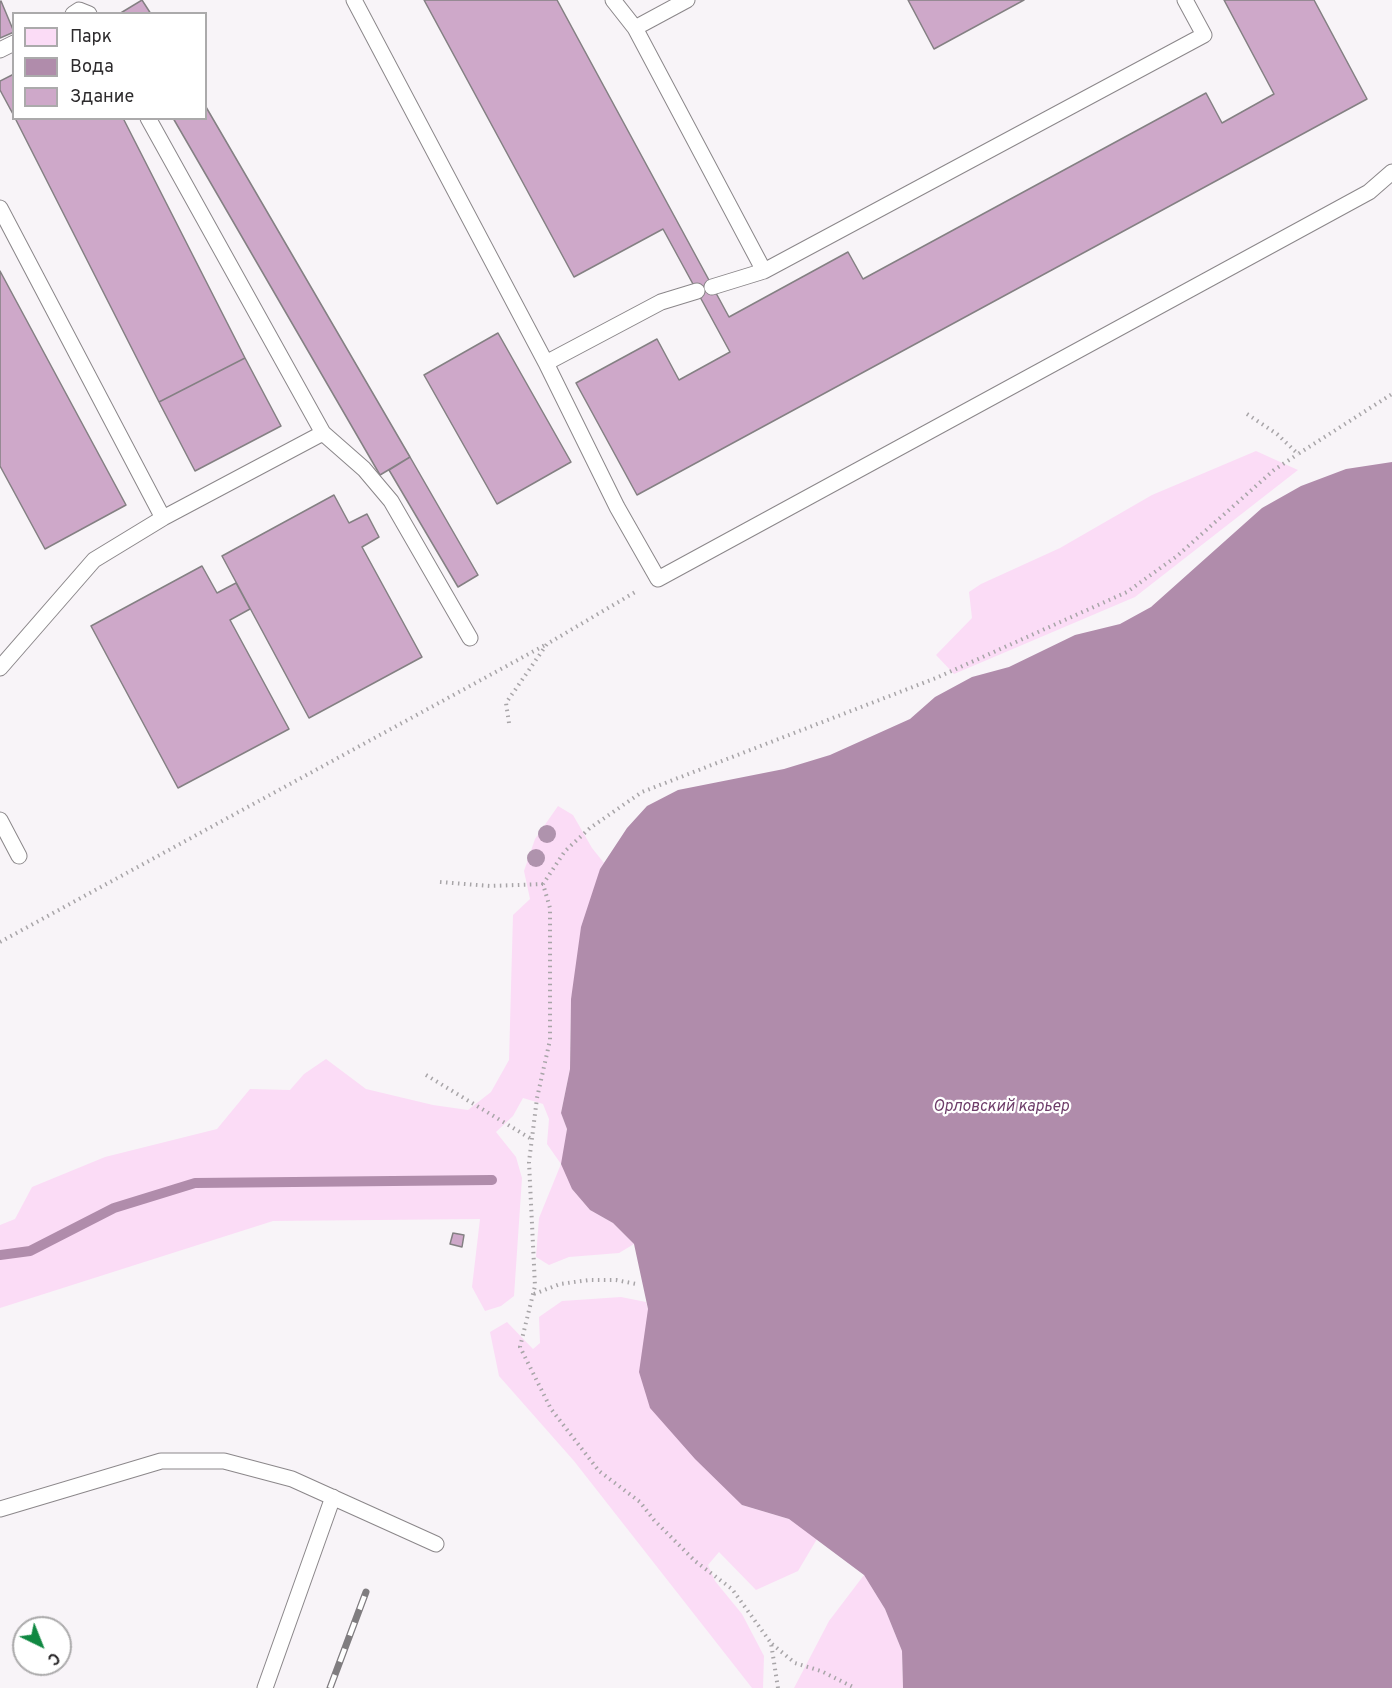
<!DOCTYPE html>
<html>
<head>
<meta charset="utf-8">
<style>
  body { margin:0 }
  #map { position:relative; width:1392px; height:1688px; overflow:hidden; background:#f8f4f8; font-family:Overpass,sans-serif }
  canvas { display:block }
  .legend { position:absolute; left:12px; top:12px; width:195px; height:108px; box-sizing:border-box; background:#fff; border:2px solid #abaaab; margin:0; padding:8px 10px; list-style:none; font-size:18px; color:#2d2b2d }
  .legend li { display:flex; align-items:center; gap:12px; height:30px }
  .legend b { width:30px; border:2px solid #abaaab }
  .north { position:absolute; left:12px; top:1616px; width:60px; height:60px; box-sizing:border-box; background:#fff; border:2px solid #abaaab; border-radius:50%; rotate:137deg; font-size:16px; font-weight:700; line-height:24px; text-align:center; color:#2d2b2d }
  .north::after { content:''; display:block; margin:auto; width:21px; height:27px; background:#108842; clip-path:polygon(50% 0,100% 100%,50% 72%,0 100%) }
</style>
</head>
<body>
<div id="map">
<canvas width="1392" height="1688"></canvas>
<ul class="legend">
<li><b style="height:16px;background:#fbdcf6"></b>Парк</li>
<li><b style="height:16px;background:#b08cab"></b>Вода</li>
<li><b style="height:16px;background:#cea8c9"></b>Здание</li>
</ul>
<div class="north">С</div>
</div>
<script>
const ctx = document.querySelector('canvas').getContext('2d');
ctx.lineJoin = 'round';
function fill(path, color) { ctx.fillStyle = color; ctx.fill(path, 'evenodd'); }
const toPath = rows => new Path2D(rows.map(r => 'M' + r).join(''));
function strokePath(path, color, width, dash) { ctx.strokeStyle = color; ctx.lineWidth = width; ctx.lineCap = dash ? 'butt' : 'round'; ctx.setLineDash(dash || []); ctx.stroke(path); }
function drawText(font, color, halo, rows, align = 'center') {
  ctx.font = font + ' Overpass,sans-serif'; ctx.lineWidth = 4.5; ctx.setLineDash([]); ctx.textBaseline = 'middle'; ctx.strokeStyle = halo; ctx.fillStyle = color; for (const [text, x, y, turn = 0] of rows) {
    ctx.save(); ctx.translate(x, y); ctx.rotate((+turn || 0) * Math.PI / 180); ctx.textAlign = isNaN(turn) ? turn : align; if (halo) ctx.strokeText(text, 0, 0); ctx.fillText(text, 0, 0); ctx.restore();
  }
}
fill(toPath([
  [1256,451,1298,470,1135,597,954,674,936,655,972,618,969,592,981,584,1060,548,1152,495],
  [558,806,573,815,592,848,604,863,600,869,571,999,570,1069,561,1113,567,1129,565,1145,572,1189,590,1210,613,1223,634,1244,619,1253,569,1257,549,1265,536,1257,539,1218,561,1164,547,1144,549,1119,543,1104,523,1098,513,1116,496,1132,516,1157,522,1178,514,1296,501,1306,485,1311,472,1287,480,1219,273,1221,0,1308,0,1225,15,1219,32,1187,105,1157,217,1129,250,1089,290,1090,304,1074,326,1059,366,1089,433,1105,468,1110,491,1092,509,1060,513,915,530,899,524,871,535,839],
  [621,1297,646,1302,648,1309,742,1505,789,1519,817,1539,798,1571,756,1590,719,1552,708,1565,715,1581,742,1614,764,1656,763,1688,752,1688,574,1461,499,1376,490,1332,507,1322,533,1349,540,1343,539,1317,562,1301],
  [864,1575,885,1609,902,1651,903,1688,794,1688,829,1621]
]), '#fbdcf6');
fill(toPath([
  [1392,462,1392,1688,903,1688,902,1651,885,1609,864,1575,789,1519,742,1505,695,1459,650,1408,639,1372,648,1309,634,1244,613,1223,590,1210,572,1189,561,1164,567,1129,561,1113,570,1069,571,999,581,927,600,869,627,828,647,806,678,790,784,769,830,755,910,719,935,697,972,677,1009,667,1075,635,1120,624,1151,607,1262,508,1301,486,1346,469]
]), '#b08cab');
strokePath(toPath([
  [0,1255,30,1251,114,1208,195,1183,492,1180]
]), '#b08cab', 10);
const building = toPath([
  [142,0,151,14,119,14,142,0],
  [424,0,557,0,729,317,848,252,863,279,1206,93,1222,123,1274,94,1224,0,1314,0,1367,99,637,495,576,383,657,339,679,380,730,352,663,229,574,277,424,0],
  [908,0,1024,0,934,49,908,0],
  [1,1,14,32,0,38,0,2,1,1],
  [14,74,14,116,0,90,0,81,14,74],
  [206,107,410,457,380,475,173,118,206,118,206,107],
  [15,118,123,118,245,358,159,402,15,118],
  [0,271,126,505,45,549,0,466,0,271],
  [498,333,571,462,497,504,424,375,498,333],
  [245,358,281,426,195,471,159,402,245,358],
  [410,457,478,575,458,587,389,470,410,457],
  [334,495,349,523,367,514,379,537,362,547,422,657,309,718,222,556,334,495],
  [202,566,217,593,236,583,250,609,230,620,289,729,178,788,91,626,202,566],
  [453,1233,464,1235,462,1247,450,1244,453,1233]
]);
fill(building, '#cea8c9');
strokePath(building, '#848083', 1.5);
const lane = toPath([
  [354,0,546,363,617,507,658,579,1369,192,1392,172],
  [613,0,635,28,764,271,712,287],
  [73,14,79,10,89,14],
  [635,28,687,0],
  [0,50,14,43],
  [148,118,323,433],
  [0,208,163,518,94,560,0,668],
  [764,271,1204,35,1185,0],
  [546,363,661,302,697,291],
  [163,518,323,433,364,469,391,501,470,638],
  [0,820,19,856],
  [0,1509,161,1461,224,1461,292,1479,436,1544],
  [265,1688,333,1497]
]);
strokePath(lane, '#8b878a', 17);
strokePath(toPath([
  [1247,414,1277,434,1298,454,1392,394],
  [509,723,506,703,547,644,637,591],
  [440,882,490,886,543,884],
  [0,942,547,644],
  [426,1075,533,1140],
  [534,1294,560,1284,589,1280,616,1280,636,1284],
  [772,1644,795,1663,821,1671,855,1688],
  [778,1688,771,1643,732,1589,695,1561,654,1520,640,1502,599,1471,551,1409,520,1347,535,1286,529,1162,537,1098,550,1040,550,908,543,884,565,851,590,828,642,792,936,678,1127,592,1177,556,1274,470,1298,454]
]), '#a8a5a8', 4, [1.5, 4.5]);
strokePath(lane, '#fff', 15);
const rail = toPath([
  [330,1688,366,1592]
]);
strokePath(rail, '#807d80', 7);
strokePath(rail, '#fff', 4.5, [14]);
ctx.fillStyle = '#af93ad';
for (const [x, y] of [
  [547,834],
  [536,858]
]) { ctx.beginPath(); ctx.arc(x, y, 9, 0, 2 * Math.PI); ctx.fill(); }
drawText('italic 16px', '#6e3d6a', '#fff', [
  ["Орловский карьер",1001,1108]
]);
</script>
</body>
</html>
